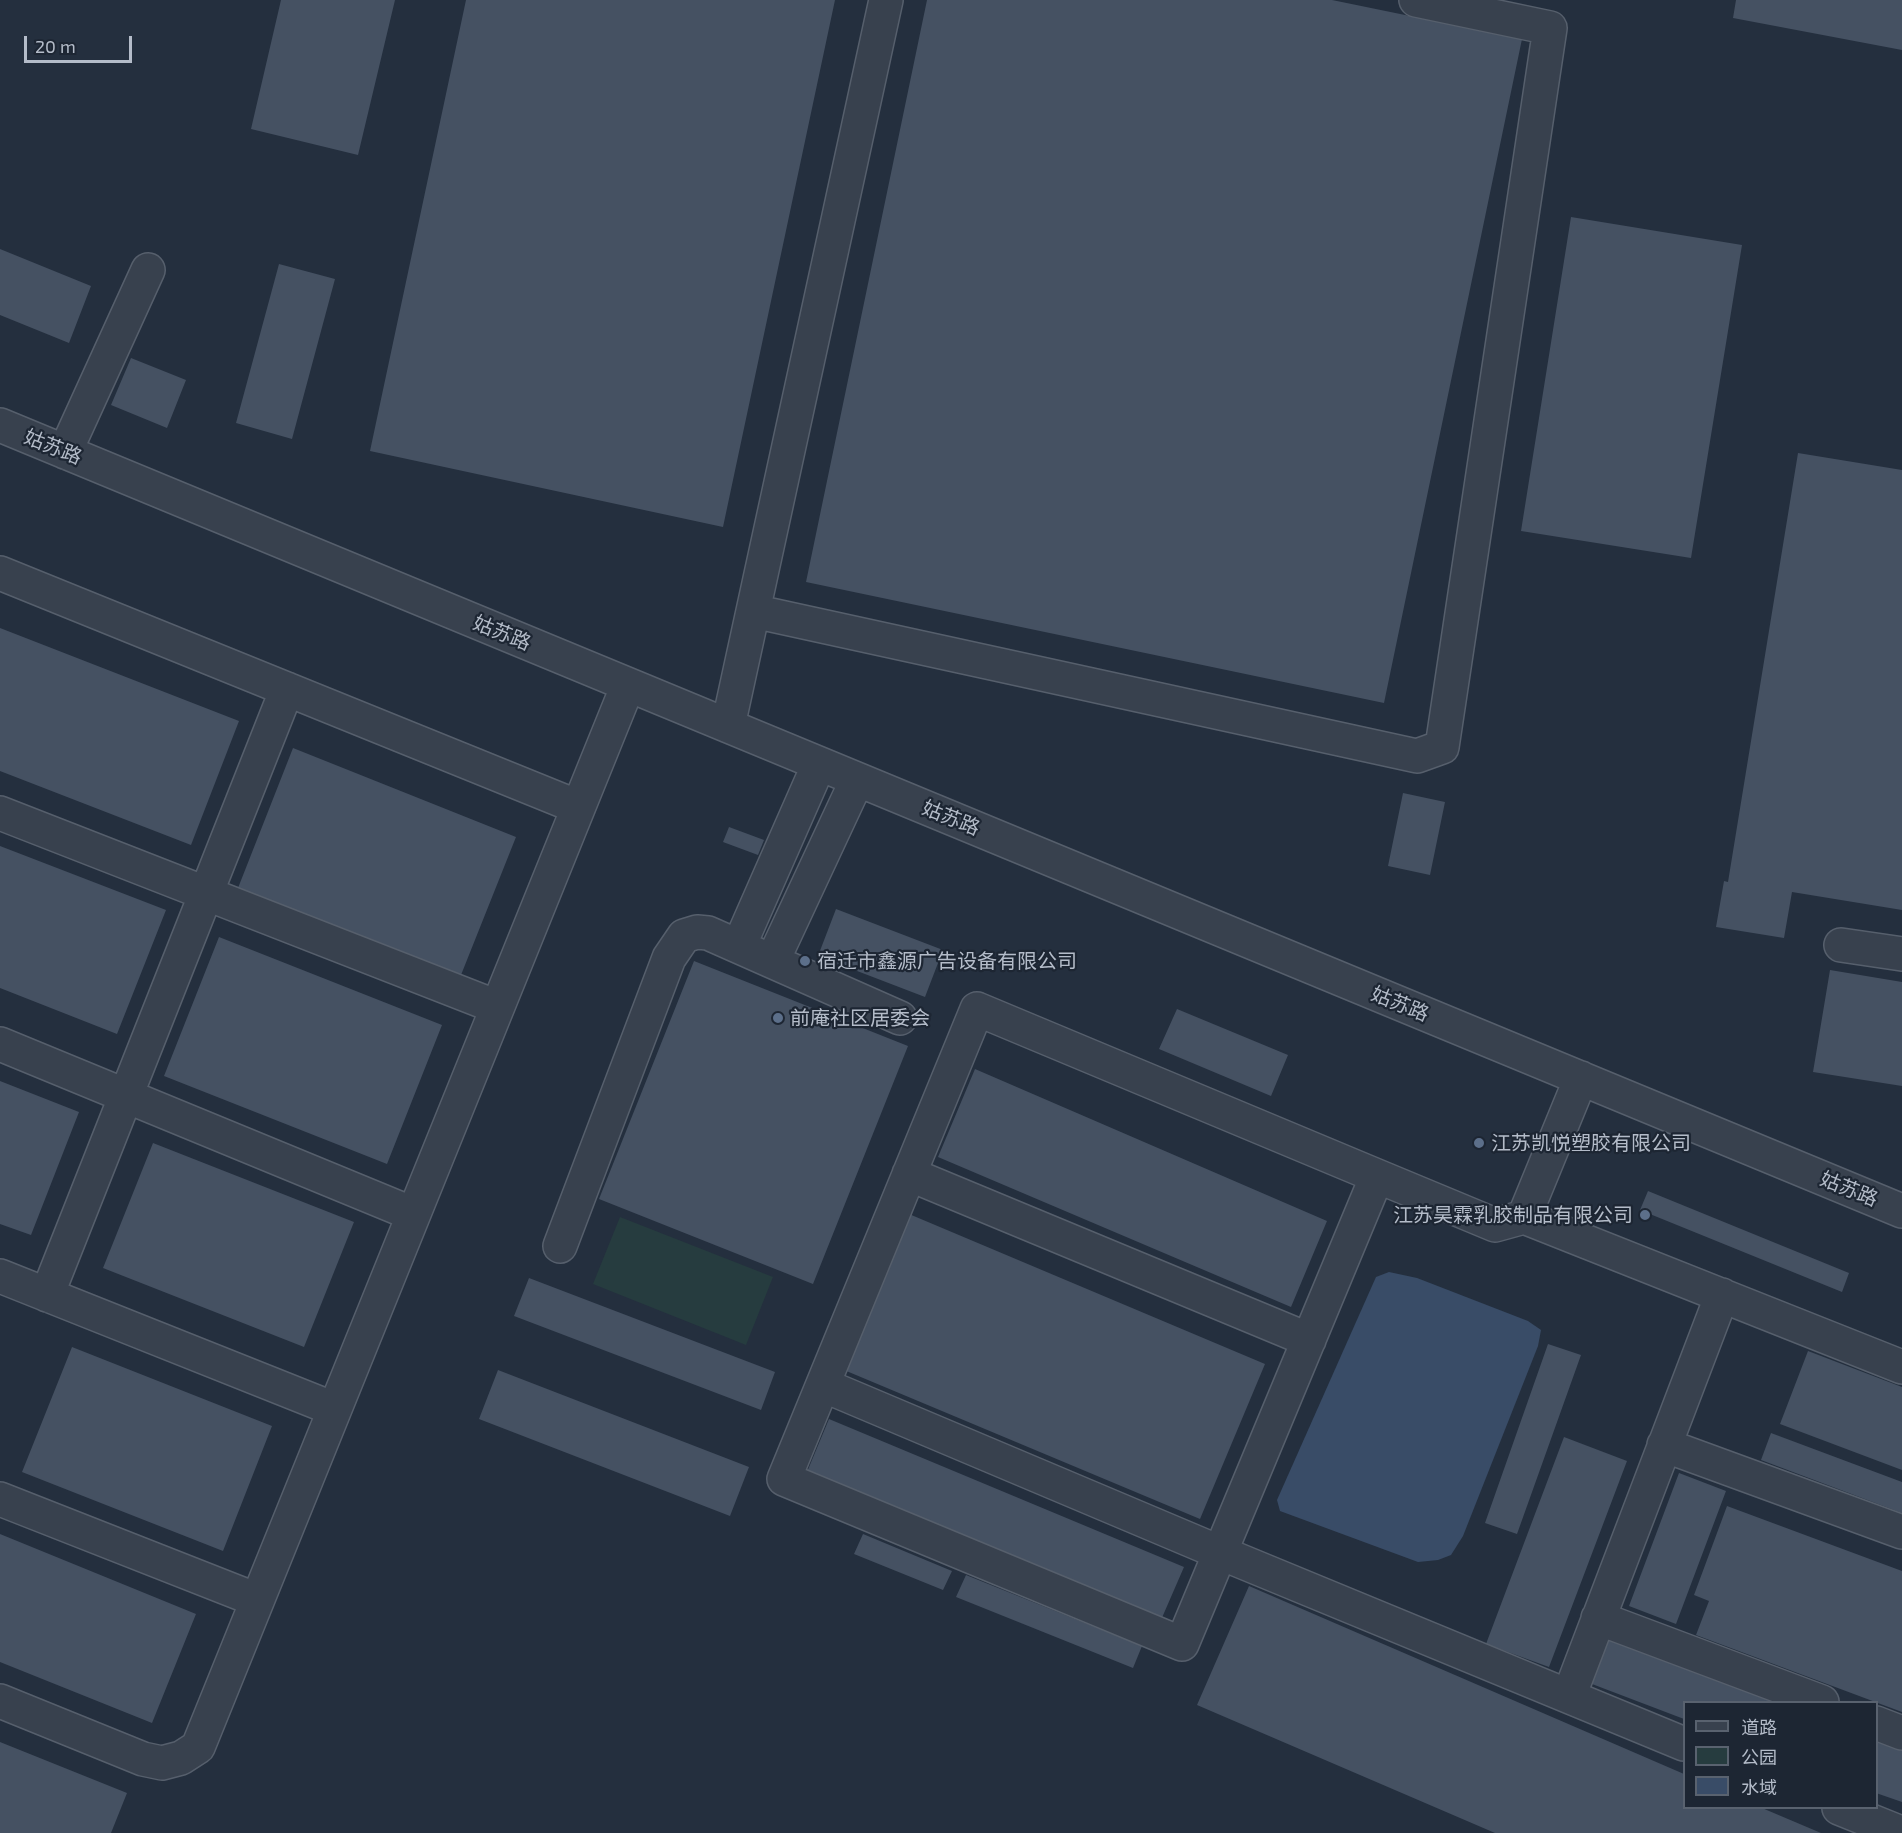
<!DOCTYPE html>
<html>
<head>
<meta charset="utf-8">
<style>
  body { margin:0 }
  #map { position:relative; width:1902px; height:1833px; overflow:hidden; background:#242f3e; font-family:"Exo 2","Noto Sans SC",sans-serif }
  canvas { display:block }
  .legend { position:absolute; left:1683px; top:1701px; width:195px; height:108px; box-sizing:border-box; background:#1d2633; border:2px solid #59626f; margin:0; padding:8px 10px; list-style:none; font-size:18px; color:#b4bcc9 }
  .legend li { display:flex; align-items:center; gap:12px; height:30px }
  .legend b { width:30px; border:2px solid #59626f }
  .scale { position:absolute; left:24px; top:36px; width:108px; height:27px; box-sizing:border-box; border:3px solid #b4bcc9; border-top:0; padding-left:8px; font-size:18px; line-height:21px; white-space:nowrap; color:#b4bcc9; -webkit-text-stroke:4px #1d2633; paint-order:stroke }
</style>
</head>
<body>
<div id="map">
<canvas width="1902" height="1833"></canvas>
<ul class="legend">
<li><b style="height:8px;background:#38414e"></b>道路</li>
<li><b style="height:16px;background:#263c3f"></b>公园</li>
<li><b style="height:16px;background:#394c67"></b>水域</li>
</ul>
<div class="scale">20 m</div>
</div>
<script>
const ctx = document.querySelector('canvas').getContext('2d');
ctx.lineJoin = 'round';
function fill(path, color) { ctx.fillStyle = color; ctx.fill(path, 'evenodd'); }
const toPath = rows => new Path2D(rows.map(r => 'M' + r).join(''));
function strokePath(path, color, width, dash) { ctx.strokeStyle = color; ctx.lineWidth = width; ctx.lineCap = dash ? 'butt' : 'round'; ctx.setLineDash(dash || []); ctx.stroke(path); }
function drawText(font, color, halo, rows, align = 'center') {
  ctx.font = font + ' "Exo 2","Noto Sans SC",sans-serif'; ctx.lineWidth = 4.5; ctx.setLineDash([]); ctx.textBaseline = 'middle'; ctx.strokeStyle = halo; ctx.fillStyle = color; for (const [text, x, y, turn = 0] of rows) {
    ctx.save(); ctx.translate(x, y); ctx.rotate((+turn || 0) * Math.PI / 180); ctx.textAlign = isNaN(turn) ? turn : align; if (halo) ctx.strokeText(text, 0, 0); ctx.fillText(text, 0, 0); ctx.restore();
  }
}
fill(toPath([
  [620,1217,773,1277,746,1345,593,1284]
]), '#263c3f');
fill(toPath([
  [1389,1272,1417,1278,1528,1321,1541,1330,1538,1346,1463,1536,1451,1555,1438,1560,1418,1562,1280,1511,1277,1500,1376,1277]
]), '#394c67');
fill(toPath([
  [281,0,395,0,358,155,251,129],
  [466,0,835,0,723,527,370,451],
  [927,0,1332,0,1522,39,1384,703,806,582],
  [1736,0,1902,0,1902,50,1733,18],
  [1571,217,1742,245,1691,558,1521,531],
  [0,249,91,286,69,343,0,315],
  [279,264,335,279,292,439,236,423],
  [131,358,186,380,167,428,111,405],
  [1798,453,1902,470,1902,910,1792,892,1784,938,1716,927,1724,881,1728,882],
  [0,628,239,721,191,845,0,771],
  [293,748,516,837,461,975,238,888],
  [1403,793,1445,802,1430,875,1388,866],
  [729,827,764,840,758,855,723,842],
  [0,846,166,910,117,1034,0,988],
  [836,909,943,950,925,997,818,956],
  [219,937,442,1025,387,1164,164,1076],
  [694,961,908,1046,813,1284,599,1199],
  [1830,970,1902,982,1902,1086,1813,1072],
  [1177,1009,1288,1055,1271,1096,1159,1049],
  [975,1069,1327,1221,1291,1307,938,1157],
  [0,1081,79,1112,31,1235,0,1224],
  [153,1143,354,1222,304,1347,103,1268],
  [1648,1191,1849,1273,1842,1292,1640,1210],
  [909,1214,1265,1364,1200,1519,844,1370],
  [529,1278,775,1372,761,1410,514,1316],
  [1548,1344,1581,1355,1517,1534,1485,1523],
  [72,1347,272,1426,223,1551,22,1472],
  [1808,1351,1902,1387,1902,1470,1780,1424],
  [498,1370,749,1467,730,1516,479,1419],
  [829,1419,1184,1567,1161,1620,807,1472],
  [1771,1433,1902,1482,1902,1513,1761,1460],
  [1564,1437,1627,1461,1549,1667,1486,1644],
  [1679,1473,1726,1491,1676,1624,1629,1606],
  [1727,1506,1902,1571,1902,1712,1696,1635,1709,1601,1694,1595],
  [0,1534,196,1614,152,1723,0,1662],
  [863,1534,952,1571,943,1590,854,1554],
  [966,1575,1142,1646,1133,1668,956,1597],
  [1249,1586,1684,1774,1684,1808,1762,1808,1821,1833,1495,1833,1197,1705],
  [1611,1633,1794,1702,1684,1702,1684,1719,1592,1684],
  [1876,1734,1902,1744,1902,1802,1876,1793],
  [0,1742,127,1793,111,1833,0,1833]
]), '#455162');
const minor = toPath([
  [0,425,1902,1211],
  [65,452,148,270],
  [0,573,578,807],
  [753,611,1417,756,1442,747,1550,28,1416,0],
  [728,726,886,0],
  [0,813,497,1007],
  [1841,945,1902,954],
  [739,946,819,764],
  [773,960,857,780],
  [0,1044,413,1214],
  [909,1174,1309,1340],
  [1377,1176,1182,1644,784,1479,977,1009,1377,1176,1495,1225,1524,1217,1581,1078],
  [1524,1217,1902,1367],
  [560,1246,669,958,684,936,697,932,708,933,900,1018],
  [0,1276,334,1409],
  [47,1295,287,689],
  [823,1385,1221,1553,1684,1744],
  [1664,1445,1902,1532],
  [0,1499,257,1600],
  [1598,1618,1822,1702],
  [1569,1696,1722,1295],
  [0,1701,143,1759,162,1763,181,1758,198,1747,628,685],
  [1876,1723,1902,1733],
  [1839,1808,1901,1833]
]);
strokePath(minor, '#565f6c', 36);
strokePath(minor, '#38414e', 33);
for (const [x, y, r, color] of [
  [805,961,6,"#5c6f8a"],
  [778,1018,6,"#5c6f8a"],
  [1479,1143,6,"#5c6f8a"],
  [1645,1215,6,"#5c6f8a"]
]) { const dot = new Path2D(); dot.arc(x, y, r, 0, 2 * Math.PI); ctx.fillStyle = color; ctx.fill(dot); strokePath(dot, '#1d2633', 2); }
drawText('20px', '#b4bcc9', '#1d2633', [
  ["姑苏路",53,447,22],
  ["姑苏路",502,633,22],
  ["姑苏路",951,818,22],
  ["姑苏路",1400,1004,22],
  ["姑苏路",1849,1189,22]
]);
drawText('20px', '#b4bcc9', '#1d2633', [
  ["宿迁市鑫源广告设备有限公司",817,961],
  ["前庵社区居委会",790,1018],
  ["江苏凯悦塑胶有限公司",1491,1143],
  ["江苏昊霖乳胶制品有限公司",1633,1215,"right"]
], 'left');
</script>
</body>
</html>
